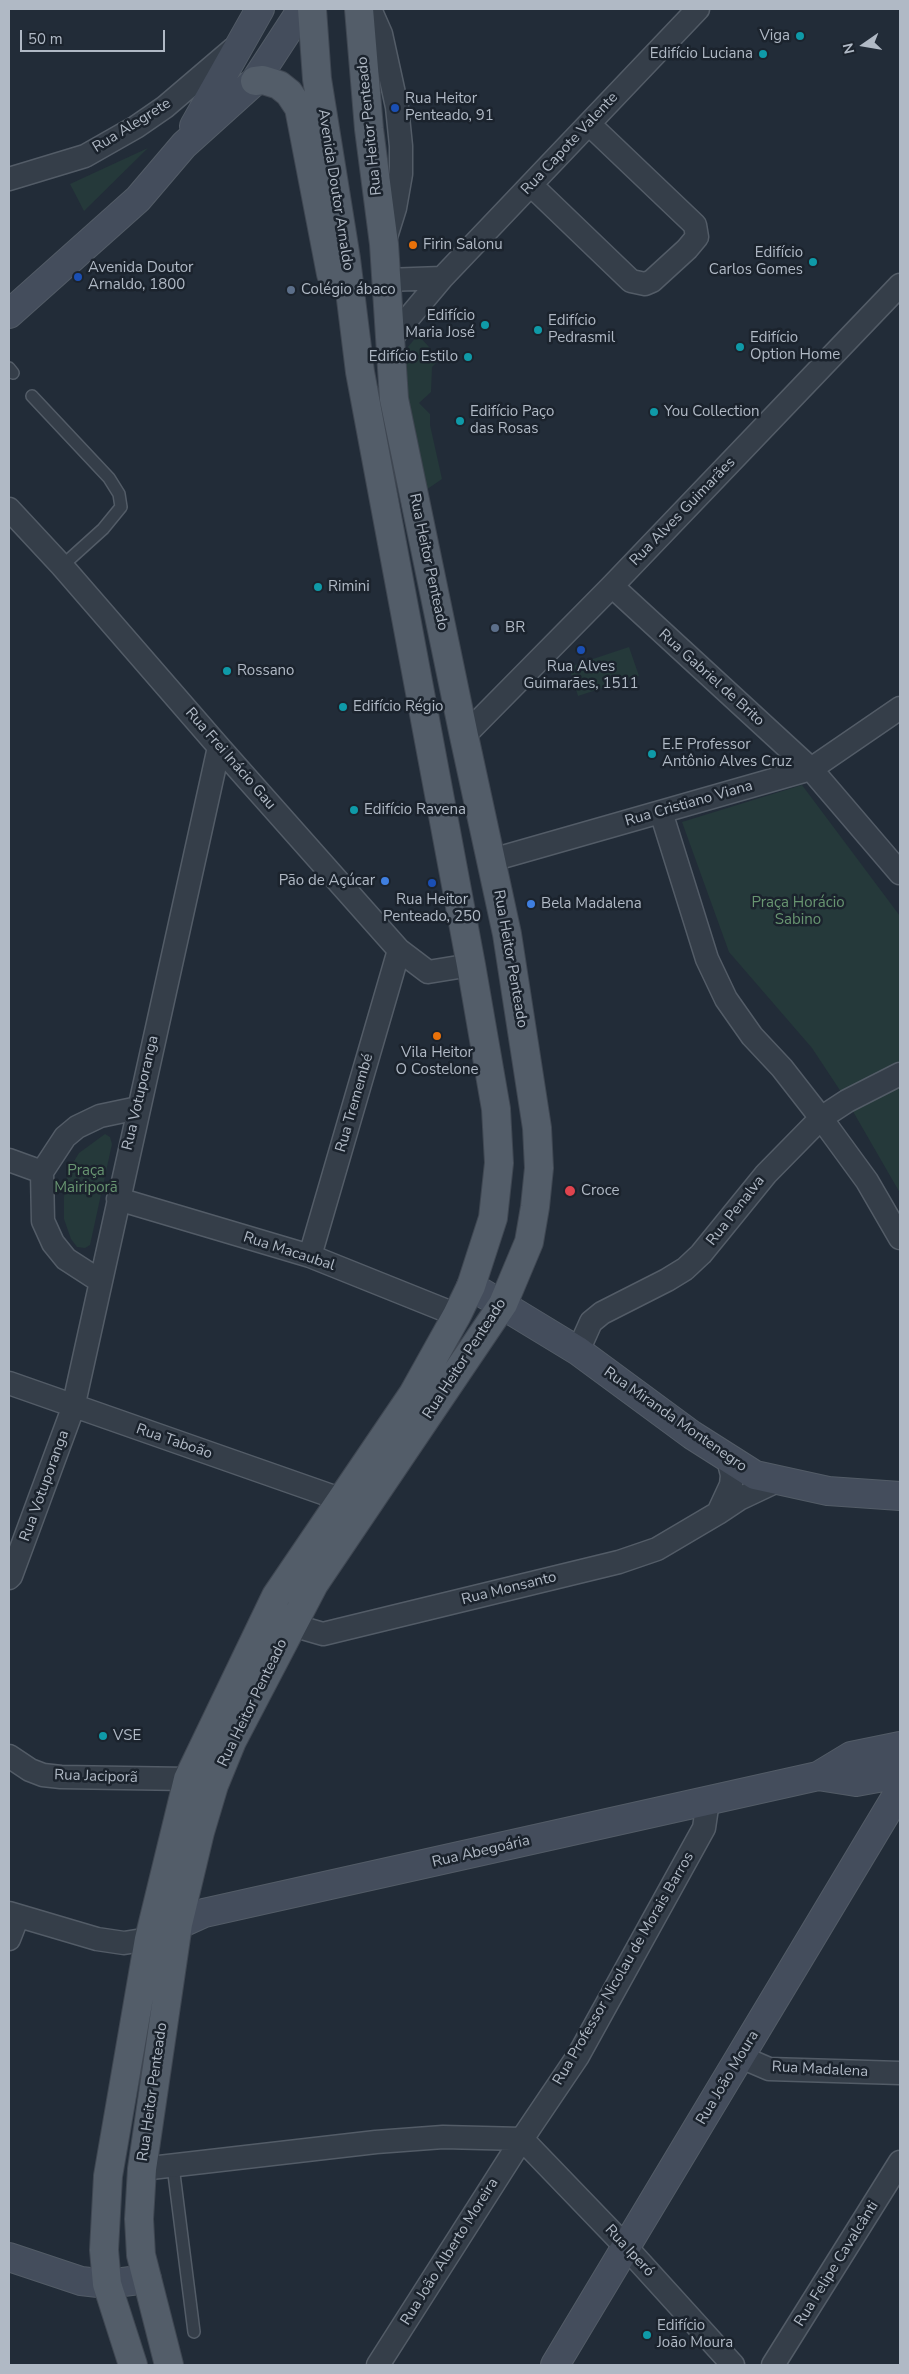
<!DOCTYPE html>
<html>
<head>
<meta charset="utf-8">
<style>
  body { margin:0 }
  #map { position:relative; width:909px; height:2374px; overflow:hidden; background:#222c38; font-family:"Nunito Sans",sans-serif }
  canvas { display:block }
  .frame { position:absolute; inset:0; border:10px solid #b0b9c5; pointer-events:none }
  .north { position:absolute; left:839px; top:20px; width:50px; height:50px; -webkit-text-stroke:4px #1b232d; paint-order:stroke; rotate:257deg; font-size:14px; font-weight:700; line-height:20px; text-align:center; color:#b0b9c5 }
  .north::after { content:''; display:block; margin:auto; width:18px; height:22px; background:#b0b9c5; clip-path:polygon(50% 0,100% 100%,50% 72%,0 100%) }
  .scale { position:absolute; left:20px; top:30px; width:145px; height:22px; box-sizing:border-box; border:2px solid #b0b9c5; border-top:0; padding-left:6px; font-size:15px; line-height:18px; white-space:nowrap; color:#b0b9c5; -webkit-text-stroke:4px #1b232d; paint-order:stroke }
</style>
</head>
<body>
<div id="map">
<canvas width="909" height="2374"></canvas>
<div class="frame"></div>
<div class="north">N</div>
<div class="scale">50 m</div>
</div>
<script>
const ctx = document.querySelector('canvas').getContext('2d');
ctx.lineJoin = 'round';
function fill(path, color) { ctx.fillStyle = color; ctx.fill(path, 'evenodd'); }
const toPath = rows => new Path2D(rows.map(r => 'M' + r).join(''));
function strokePath(path, color, width, dash) { ctx.strokeStyle = color; ctx.lineWidth = width; ctx.lineCap = dash ? 'butt' : 'round'; ctx.setLineDash(dash || []); ctx.stroke(path); }
function drawText(font, color, halo, rows, align = 'center') {
  ctx.font = font + ' "Nunito Sans",sans-serif'; ctx.lineWidth = 5; ctx.setLineDash([]); ctx.textBaseline = 'middle'; ctx.strokeStyle = halo; ctx.fillStyle = color; for (const [text, x, y, turn = 0] of rows) {
    ctx.save(); ctx.translate(x, y); ctx.rotate((+turn || 0) * Math.PI / 180); ctx.textAlign = isNaN(turn) ? turn : align; if (halo) ctx.strokeText(text, 0, 0); ctx.fillText(text, 0, 0); ctx.restore();
  }
}
fill(toPath([
  [148,148,84,211,70,184],
  [418,335,440,359,432,367,431,392,419,403,430,414,430,425,442,479,423,492,404,398,407,348],
  [629,647,639,676,578,696,569,667],
  [802,785,900,916,900,1193,847,1101,812,1048,729,952,682,822],
  [105,1134,110,1137,112,1144,90,1245,85,1248,77,1247,71,1239,64,1219,64,1197,68,1171,79,1153]
]), '#25393a');
const lane = toPath([
  [9,368,13,373],
  [32,396,109,478,119,494,121,507,103,529,62,566],
  [173,2166,194,2332]
]);
const street = toPath([
  [370,9,381,34,397,107,401,146,401,174,395,208,385,240],
  [9,179,85,156,136,127,165,107,233,49],
  [531,185,631,281,645,284,652,281,687,249,697,237,695,225,589,124],
  [386,280,442,278],
  [390,340,442,278,698,9],
  [9,509,62,566,219,747,399,950,428,972,471,965],
  [612,586,811,769,900,873],
  [464,736,612,586,900,285],
  [661,812,707,959,726,999,752,1036,782,1068,821,1118,867,1181,900,1238],
  [492,860,811,769,900,708],
  [9,1160,42,1172],
  [118,1199,310,1256,457,1315],
  [310,1256,399,950],
  [100,1281,66,1259,53,1243,43,1221,42,1172,65,1137,77,1127,100,1116,138,1108],
  [578,1351,591,1322,602,1313,667,1280,685,1269,701,1254,766,1174,821,1118,847,1101,900,1074],
  [9,1383,340,1499],
  [728,1459,732,1475,731,1485,718,1513,739,1499,777,1481],
  [9,1578,11,1576,73,1408,219,747],
  [292,1625,323,1634,619,1562,657,1549,718,1513],
  [9,1756,30,1770,43,1775,61,1777,188,1779],
  [9,1913,97,1939,124,1943,149,1939],
  [9,1939,18,1916],
  [741,2057,769,2069,900,2073],
  [522,2139,626,2247,733,2365],
  [142,2169,376,2142,443,2137,522,2139],
  [378,2365,522,2139,578,2056,704,1828,708,1801],
  [773,2365,900,2162]
]);
const secondary = toPath([
  [194,126,260,9],
  [9,314,138,199,184,145,255,81,302,9],
  [471,1286,578,1351,692,1435,755,1475,828,1491,900,1496],
  [818,1776,856,1782,900,1774],
  [160,1933,204,1913,818,1776,851,1756,900,1746],
  [9,2257,81,2281,107,2284,147,2279],
  [555,2365,900,1790]
]);
const primary = toPath([
  [255,81,263,80,279,85,289,93,299,108,331,274],
  [133,2365,107,2284,104,2250,108,2176,149,1939,188,1779,276,1596,413,1394,457,1315,471,1286,493,1218,499,1163,496,1109,471,965,360,372,346,259,317,79,312,9],
  [169,2365,141,2255,139,2219,142,2169,178,1924,200,1832,214,1785,232,1741,314,1584,503,1304,529,1242,535,1207,539,1168,537,1128,507,934,464,736,394,399,384,244,369,129,359,9]
]);
strokePath(lane, '#535c67', 14);
strokePath(street, '#535c67', 25);
strokePath(secondary, '#535c67', 30);
strokePath(primary, '#3f4752', 30);
strokePath(lane, '#353e49', 11);
strokePath(street, '#353e49', 22);
strokePath(secondary, '#444d5c', 28);
strokePath(primary, '#535d69', 28);
for (const [x, y, r, color] of [
  [800,36,5,"#0f9aa8"],
  [763,54,5,"#0f9aa8"],
  [395,108,5,"#1a4fb4"],
  [413,245,5,"#e8710a"],
  [813,262,5,"#0f9aa8"],
  [78,277,5,"#1a4fb4"],
  [291,290,5,"#5c6f8a"],
  [485,325,5,"#0f9aa8"],
  [538,330,5,"#0f9aa8"],
  [740,347,5,"#0f9aa8"],
  [468,357,5,"#0f9aa8"],
  [654,412,5,"#0f9aa8"],
  [460,421,5,"#0f9aa8"],
  [318,587,5,"#0f9aa8"],
  [495,628,5,"#5c6f8a"],
  [581,650,5,"#1a4fb4"],
  [227,671,5,"#0f9aa8"],
  [343,707,5,"#0f9aa8"],
  [652,754,5,"#0f9aa8"],
  [354,810,5,"#0f9aa8"],
  [385,881,5,"#3f7fe0"],
  [432,883,5,"#1a4fb4"],
  [531,904,5,"#3f7fe0"],
  [437,1036,5,"#e8710a"],
  [570,1191,6,"#e0444e"],
  [103,1736,5,"#0f9aa8"],
  [647,2335,5,"#0f9aa8"]
]) { const dot = new Path2D(); dot.arc(x, y, r, 0, 2 * Math.PI); ctx.fillStyle = color; ctx.fill(dot); strokePath(dot, '#1b232d', 2); }
drawText('15px', '#b0b9c5', '#1b232d', [
  ["Viga",790,36,"right"],
  ["Edifício Luciana",753,54,"right"],
  ["Rua Heitor",405,99],
  ["Penteado, 91",405,116],
  ["Firin Salonu",423,245],
  ["Edifício",803,253,"right"],
  ["Carlos Gomes",803,270,"right"],
  ["Avenida Doutor",88,268],
  ["Arnaldo, 1800",88,285],
  ["Colégio ábaco",301,290],
  ["Edifício",475,316,"right"],
  ["Maria José",475,333,"right"],
  ["Edifício",548,321],
  ["Pedrasmil",548,338],
  ["Edifício",750,338],
  ["Option Home",750,355],
  ["Edifício Estilo",458,357,"right"],
  ["Edifício Paço",470,412],
  ["das Rosas",470,429],
  ["You Collection",664,412],
  ["Rimini",328,587],
  ["BR",505,628],
  ["Rua Alves",581,667,"center"],
  ["Guimarães, 1511",581,684,"center"],
  ["Rossano",237,671],
  ["Edifício Régio",353,707],
  ["E.E Professor",662,745],
  ["Antônio Alves Cruz",662,762],
  ["Edifício Ravena",364,810],
  ["Pão de Açúcar",375,881,"right"],
  ["Rua Heitor",432,900,"center"],
  ["Penteado, 250",432,917,"center"],
  ["Bela Madalena",541,904],
  ["Vila Heitor",437,1053,"center"],
  ["O Costelone",437,1070,"center"],
  ["Croce",581,1191],
  ["VSE",113,1736],
  ["Edifício",657,2326],
  ["João Moura",657,2343]
], 'left');
drawText('15px', '#b0b9c5', '#1b232d', [
  ["Rua Alegrete",132,126,-32],
  ["Rua Heitor Penteado",370,126,-96],
  ["Rua Capote Valente",570,144,-47],
  ["Avenida Doutor Arnaldo",335,190,81],
  ["Rua Alves Guimarães",683,512,-46],
  ["Rua Heitor Penteado",428,562,78],
  ["Rua Gabriel de Brito",711,678,42],
  ["Rua Frei Inácio Gau",230,759,49],
  ["Rua Cristiano Viana",689,804,-16],
  ["Rua Heitor Penteado",510,959,80],
  ["Rua Votuporanga",141,1093,-77],
  ["Rua Tremembé",355,1103,-74],
  ["Rua Penalva",736,1211,-52],
  ["Rua Macaubal",289,1252,18],
  ["Rua Heitor Penteado",465,1359,-57],
  ["Rua Miranda Montenegro",675,1420,35],
  ["Rua Taboão",174,1442,19],
  ["Rua Votuporanga",45,1486,-70],
  ["Rua Monsanto",509,1589,-14],
  ["Rua Heitor Penteado",253,1703,-64],
  ["Rua Jaciporã",96,1777,2],
  ["Rua Abegoária",481,1852,-13],
  ["Rua Professor Nicolau de Morais Barros",624,1969,-60],
  ["Rua Madalena",820,2070,3],
  ["Rua João Moura",728,2078,-59],
  ["Rua Heitor Penteado",153,2092,-82],
  ["Rua Iperó",629,2251,47],
  ["Rua João Alberto Moreira",450,2252,-58],
  ["Rua Felipe Cavalcânti",837,2264,-58]
]);
drawText('15px', '#689571', '#1b232d', [
  ["Praça Horácio",798,903],
  ["Sabino",798,920],
  ["Praça",86,1171],
  ["Mairiporã",86,1188]
]);
</script>
</body>
</html>
